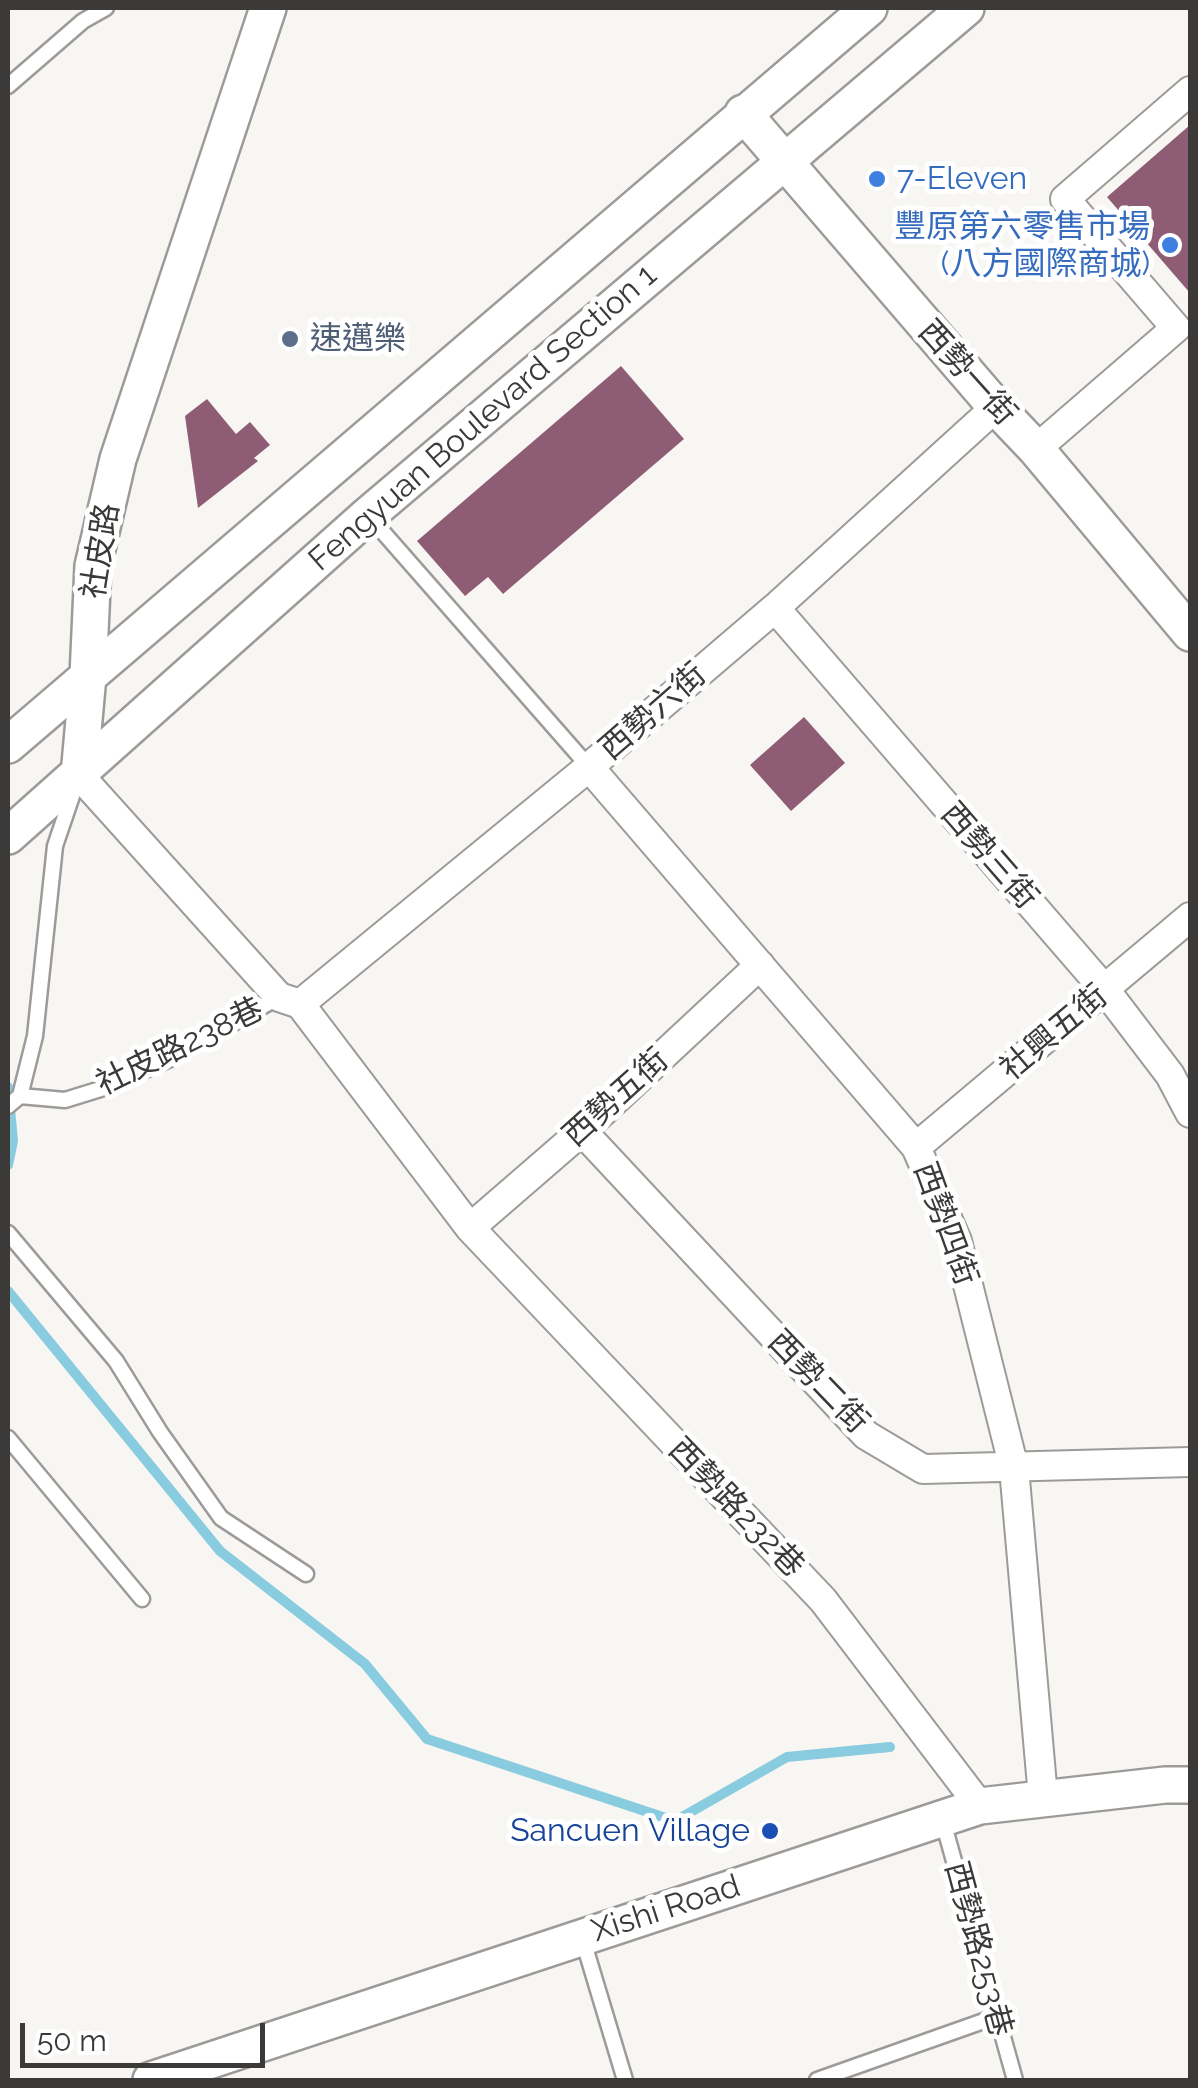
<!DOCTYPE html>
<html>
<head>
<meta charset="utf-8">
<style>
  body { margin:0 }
  #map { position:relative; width:1198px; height:2088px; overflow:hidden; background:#f8f6f3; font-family:Raleway,sans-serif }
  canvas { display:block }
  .frame { position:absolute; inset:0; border:10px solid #3b3a39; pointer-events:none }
  .scale { position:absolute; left:20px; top:2023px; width:245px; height:45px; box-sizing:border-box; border:5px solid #3b3a39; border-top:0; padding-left:12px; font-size:30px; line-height:35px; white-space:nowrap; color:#3b3a39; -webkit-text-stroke:8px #fff; paint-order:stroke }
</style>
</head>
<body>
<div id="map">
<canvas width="1198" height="2088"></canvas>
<div class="frame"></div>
<div class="scale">50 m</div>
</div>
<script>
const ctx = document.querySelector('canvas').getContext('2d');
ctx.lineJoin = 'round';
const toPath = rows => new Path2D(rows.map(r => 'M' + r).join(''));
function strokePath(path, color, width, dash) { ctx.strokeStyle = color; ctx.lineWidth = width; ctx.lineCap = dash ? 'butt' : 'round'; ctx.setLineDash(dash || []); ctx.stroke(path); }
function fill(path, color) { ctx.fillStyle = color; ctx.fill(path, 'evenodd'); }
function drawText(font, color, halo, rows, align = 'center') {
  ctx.font = font + ' Raleway,"Noto Sans TC",sans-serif'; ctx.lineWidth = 10; ctx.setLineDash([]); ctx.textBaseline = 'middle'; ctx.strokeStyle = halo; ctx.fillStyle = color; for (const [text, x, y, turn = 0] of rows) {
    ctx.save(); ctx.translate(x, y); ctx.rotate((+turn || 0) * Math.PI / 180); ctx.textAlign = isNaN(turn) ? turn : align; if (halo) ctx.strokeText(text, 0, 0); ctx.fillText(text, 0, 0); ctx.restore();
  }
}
strokePath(toPath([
  [8,1087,13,1141,8,1165],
  [8,1291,220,1551,365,1664,427,1739,675,1821,787,1757,890,1747]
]), '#89ccdf', 10);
fill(toPath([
  [1190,125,1190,293,1107,197],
  [621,366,684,439,503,594,488,577,465,596,417,541],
  [207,399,236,434,250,422,270,445,254,458,258,461,198,508,185,416],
  [804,717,845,763,791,811,750,765]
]), '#8e5c74');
const service = toPath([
  [8,86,83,21,106,8],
  [368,515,589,767],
  [20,1096,65,1100,107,1087,172,1058,279,997],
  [8,1106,20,1096,35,1036,55,846,74,790],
  [8,1233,116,1361,160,1432,221,1518,306,1574],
  [8,1438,142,1599],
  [942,1818,1015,2080],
  [582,1937,625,2080],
  [817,2080,995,2017]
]);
const minor = toPath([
  [1036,449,1176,328,1065,199,1190,91],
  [775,608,1106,991,1170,1075,1190,1113],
  [589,767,916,1147,957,1241,1014,1468,1043,1797],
  [79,775,279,997,300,1004,470,1228,823,1600,980,1806],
  [300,1004,589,767,775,608,996,407],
  [582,1131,866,1435,923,1469,1190,1462],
  [916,1147,1190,917],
  [470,1228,582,1131,760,965]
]);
const tertiary = toPath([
  [743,113,996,407,1036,449,1190,633],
  [8,745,869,8],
  [79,775,88,676,93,566,118,459,268,8],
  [8,836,368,515,966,8],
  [151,2080,980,1806,1165,1785,1190,1785]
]);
strokePath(service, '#9d9b99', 19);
strokePath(minor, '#9d9b99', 32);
strokePath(tertiary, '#9d9b99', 40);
strokePath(service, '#fff', 14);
strokePath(minor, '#fff', 28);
strokePath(tertiary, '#fff', 35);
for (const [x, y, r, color] of [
  [877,179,10,"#3f7fe0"],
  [1170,245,10,"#3f7fe0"],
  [290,339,10,"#5c6f8a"],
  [770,1831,10,"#1a4fb4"]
]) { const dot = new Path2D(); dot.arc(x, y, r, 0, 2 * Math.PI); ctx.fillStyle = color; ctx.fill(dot); strokePath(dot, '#fff', 4); }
drawText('32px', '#366cbe', '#fff', [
  ["7-Eleven",897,179],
  ["豐原第六零售市場",1150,227,"right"],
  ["(八方國際商城)",1150,264,"right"]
], 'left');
drawText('32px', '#4e5e75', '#fff', [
  ["速邁樂",310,339]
], 'left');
drawText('32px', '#3b3a39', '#fff', [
  ["西勢一街",967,373,48],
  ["Fengyuan Boulevard Section 1",483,418,-41],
  ["社皮路",101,551,-81],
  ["西勢六街",653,712,-41],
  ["西勢三街",989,856,49],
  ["社興五街",1054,1033,-40],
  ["社皮路238巷",180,1047,-26],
  ["西勢五街",616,1098,-42],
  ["西勢四街",945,1224,70],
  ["西勢二街",818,1382,46],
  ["西勢路232巷",736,1508,46],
  ["Xishi Road",666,1909,-18],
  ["西勢路253巷",978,1949,75]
]);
drawText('32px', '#164399', '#fff', [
  ["Sancuen Village",750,1831]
], 'right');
</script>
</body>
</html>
